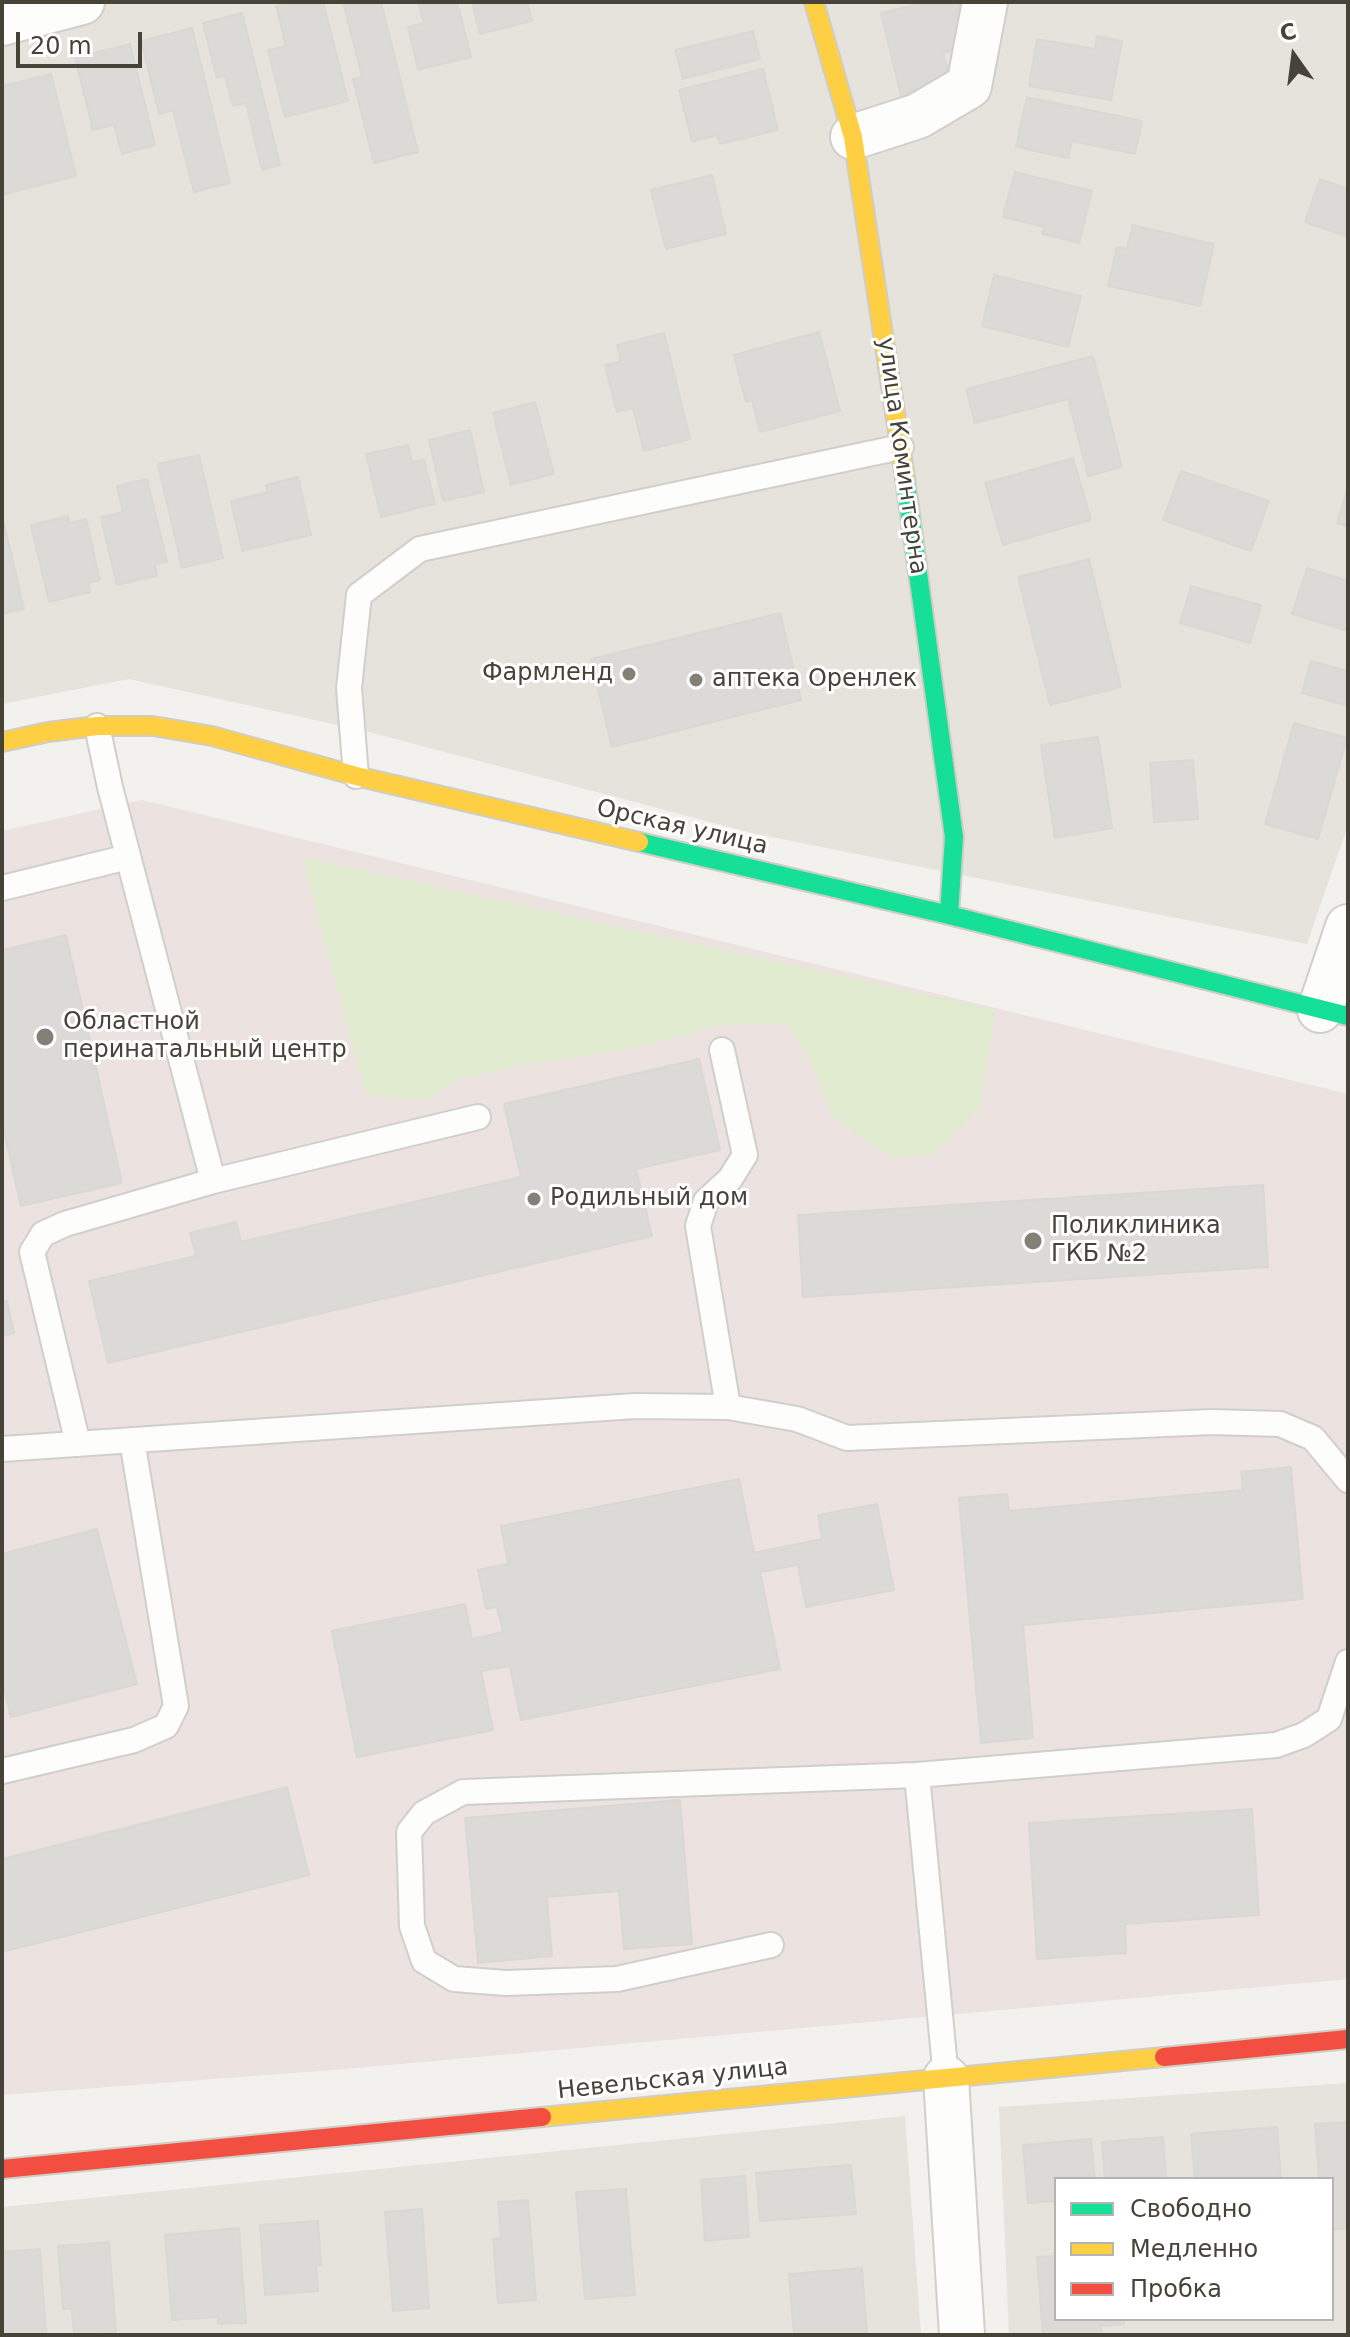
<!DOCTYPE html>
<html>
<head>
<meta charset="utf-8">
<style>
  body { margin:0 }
  #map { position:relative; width:1350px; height:2337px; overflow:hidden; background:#f2f1ed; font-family:"DejaVu Sans",sans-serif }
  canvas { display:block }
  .frame { position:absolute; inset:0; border:4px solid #484339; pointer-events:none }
  .legend { position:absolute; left:1054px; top:2177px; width:280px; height:144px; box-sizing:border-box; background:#fff; border:2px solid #b6b4b0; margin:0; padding:10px 14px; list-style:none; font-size:24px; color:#484339 }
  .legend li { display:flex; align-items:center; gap:16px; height:40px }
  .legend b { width:40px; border:2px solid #b6b4b0 }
  .north { position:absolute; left:1254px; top:16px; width:80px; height:80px; -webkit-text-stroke:6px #fff; paint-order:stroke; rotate:346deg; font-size:22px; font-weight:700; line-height:32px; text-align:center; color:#484339 }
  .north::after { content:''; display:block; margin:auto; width:28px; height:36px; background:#484339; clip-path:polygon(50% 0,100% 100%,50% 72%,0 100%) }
  .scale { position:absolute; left:16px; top:32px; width:126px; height:36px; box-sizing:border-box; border:4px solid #484339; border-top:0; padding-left:10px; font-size:24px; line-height:28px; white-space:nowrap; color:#484339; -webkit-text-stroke:6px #fff; paint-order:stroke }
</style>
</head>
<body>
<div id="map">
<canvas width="1350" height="2337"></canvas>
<div class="frame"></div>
<ul class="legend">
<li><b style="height:10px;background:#16e098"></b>Свободно</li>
<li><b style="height:10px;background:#ffcf43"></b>Медленно</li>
<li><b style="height:10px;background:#f24e42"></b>Пробка</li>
</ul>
<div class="north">С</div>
<div class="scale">20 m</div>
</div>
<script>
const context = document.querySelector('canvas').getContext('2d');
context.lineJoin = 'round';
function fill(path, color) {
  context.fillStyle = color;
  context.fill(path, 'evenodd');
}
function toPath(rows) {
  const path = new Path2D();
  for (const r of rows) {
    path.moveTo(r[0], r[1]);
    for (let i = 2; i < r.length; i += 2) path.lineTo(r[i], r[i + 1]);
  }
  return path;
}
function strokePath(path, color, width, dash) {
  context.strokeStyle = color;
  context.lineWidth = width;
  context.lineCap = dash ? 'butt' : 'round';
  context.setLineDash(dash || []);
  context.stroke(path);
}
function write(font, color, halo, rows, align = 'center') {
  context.font = font + ' "DejaVu Sans",sans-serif';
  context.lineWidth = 6;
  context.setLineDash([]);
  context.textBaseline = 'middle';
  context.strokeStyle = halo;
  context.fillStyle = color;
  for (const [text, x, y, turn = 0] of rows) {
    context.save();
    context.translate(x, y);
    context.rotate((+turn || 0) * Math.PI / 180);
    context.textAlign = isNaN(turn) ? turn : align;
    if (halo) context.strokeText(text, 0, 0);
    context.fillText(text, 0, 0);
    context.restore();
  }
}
fill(toPath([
  [2,2,1348,2,1348,825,1307,944,752,833,369,732,129,679,2,704],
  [1348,2083,1348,2335,1009,2335,999,2107],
  [1056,2179,1332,2179,1332,2319,1056,2319],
  [905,2116,921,2335,2,2335,2,2207]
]), '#e5e3dc');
fill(toPath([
  [142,800,1348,1094,1348,1979,333,2070,2,2095,2,831]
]), '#ece2df');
fill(toPath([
  [302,857,995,1010,980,1107,934,1155,893,1157,870,1144,831,1114,812,1064,787,1024,722,1025,627,1050,526,1064,457,1080,426,1100,366,1095]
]), '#dfeacf');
const building = toPath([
  [294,2,323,2,348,101,285,117,268,50,286,46,276,6,294,2],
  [343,2,381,2,418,152,374,163,353,79,362,77,343,2],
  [418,2,457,2,471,57,418,70,408,27,424,23,418,2],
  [472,2,527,2,532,21,480,34,472,2],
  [926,2,958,2,970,46,943,53,951,82,901,95,881,13,926,2],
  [242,13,280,165,262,170,246,103,233,106,225,76,217,78,203,23,242,13],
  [192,28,230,183,194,192,173,110,159,114,141,41,192,28],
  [753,31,760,59,683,79,675,50,753,31],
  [1097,36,1122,41,1111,100,1029,86,1037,39,1095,49,1097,36],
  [130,44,155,145,122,154,114,125,93,130,75,58,130,44],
  [763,69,778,130,720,144,717,135,692,142,679,90,763,69],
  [51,74,76,176,2,195,2,86,51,74],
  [1027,97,1142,121,1135,154,1072,141,1068,158,1016,147,1027,97],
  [1015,172,1092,191,1079,243,1042,234,1044,227,1003,217,1015,172],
  [712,175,726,234,666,249,651,190,712,175],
  [1320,179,1348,189,1348,237,1305,222,1320,179],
  [1133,225,1214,244,1200,306,1108,286,1117,247,1127,249,1133,225],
  [994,275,1081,296,1068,347,982,326,994,275],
  [819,332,840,411,760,432,752,400,746,402,734,355,819,332],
  [664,333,690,439,644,451,633,408,617,412,605,365,621,361,617,345,664,333],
  [1093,356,1122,467,1088,476,1068,399,975,423,966,389,1093,356],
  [535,402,554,474,511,485,493,413,535,402],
  [470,430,484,492,443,501,429,440,470,430],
  [408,445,412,462,424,459,435,504,381,517,366,454,408,445],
  [199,455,223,558,182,568,158,464,199,455],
  [1073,458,1091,520,1003,545,985,483,1073,458],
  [1181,471,1269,501,1251,551,1163,520,1181,471],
  [298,477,311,535,242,551,231,501,268,492,266,485,298,477],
  [147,479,167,562,155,564,157,576,117,585,101,517,123,512,117,486,147,479],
  [1348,486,1348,527,1337,523,1348,486],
  [2,515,24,609,2,614,2,515],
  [68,516,69,523,86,519,100,580,88,583,90,592,49,602,31,525,68,516],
  [1089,559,1121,687,1050,705,1018,577,1089,559],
  [1307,568,1348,581,1348,631,1292,614,1307,568],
  [1191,586,1261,605,1250,643,1180,623,1191,586],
  [780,613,801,700,612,747,591,659,780,613],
  [1311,661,1348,671,1348,706,1302,693,1311,661],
  [1294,723,1347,738,1318,839,1265,824,1294,723],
  [1098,737,1112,828,1055,838,1041,745,1098,737],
  [1193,760,1198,819,1154,822,1150,763,1193,760],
  [66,935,122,1183,21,1206,2,1124,2,950,66,935],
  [699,1059,720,1150,636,1169,652,1236,108,1363,89,1281,196,1256,190,1233,236,1222,241,1242,521,1177,504,1104,699,1059],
  [1263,1185,1268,1267,803,1297,798,1215,1263,1185],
  [7,1301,14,1333,2,1336,2,1302,7,1301],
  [1291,1467,1303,1599,1023,1625,1033,1738,981,1743,959,1498,1007,1494,1009,1511,1243,1490,1241,1472,1291,1467],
  [739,1479,754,1553,822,1539,818,1515,877,1504,894,1590,806,1607,798,1565,760,1572,780,1669,521,1720,510,1666,481,1671,493,1730,357,1757,332,1631,465,1604,472,1639,503,1632,497,1607,486,1609,478,1570,508,1564,501,1526,739,1479],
  [97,1529,137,1684,11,1717,2,1681,2,1554,97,1529],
  [287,1787,309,1875,2,1952,2,1859,287,1787],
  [680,1800,692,1944,624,1949,619,1891,547,1897,552,1956,478,1963,465,1818,680,1800],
  [1252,1809,1259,1915,1125,1924,1126,1953,1037,1959,1029,1823,1252,1809],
  [1348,2122,1348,2228,1332,2230,1332,2179,1319,2179,1315,2124,1348,2122],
  [1277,2127,1281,2179,1195,2179,1191,2134,1277,2127],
  [1163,2137,1166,2179,1105,2179,1102,2142,1163,2137],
  [1091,2139,1095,2179,1056,2179,1056,2201,1028,2203,1023,2145,1091,2139],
  [851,2165,856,2214,760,2221,756,2173,851,2165],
  [745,2176,749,2237,705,2241,701,2180,745,2176],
  [626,2189,635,2295,585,2299,576,2192,626,2189],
  [528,2200,536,2300,498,2303,493,2239,501,2238,498,2202,528,2200],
  [422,2209,429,2308,393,2311,385,2212,422,2209],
  [318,2221,321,2265,316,2266,318,2291,265,2295,260,2225,318,2221],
  [239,2228,246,2323,218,2324,218,2317,172,2320,165,2235,239,2228],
  [109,2242,116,2333,74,2335,72,2309,63,2309,58,2246,109,2242],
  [40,2249,46,2335,2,2335,2,2252,40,2249],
  [1056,2256,1056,2319,1124,2319,1124,2324,1101,2326,1102,2335,1043,2335,1037,2257,1056,2256],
  [862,2268,867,2335,794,2335,789,2274,862,2268]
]);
fill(building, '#dcdad6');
strokePath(building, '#dad8d3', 2);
const lane = toPath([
  [97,726,110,787,213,1181],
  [356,776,349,688,359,595,420,549,901,447],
  [2,888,128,857],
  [722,1050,745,1155,730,1179,706,1201,698,1226,728,1407],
  [78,1444,32,1252,43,1234,65,1224,213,1181,478,1117],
  [2,1449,635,1406,728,1407,797,1419,847,1438,1212,1422,1280,1424,1313,1438,1348,1480],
  [2,1771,134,1740,166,1726,176,1706,132,1440],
  [917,1775,946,2078],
  [771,1945,617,1979,506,1983,454,1979,424,1961,412,1926,409,1832,424,1813,463,1792,917,1775,1276,1745,1304,1735,1329,1719,1348,1662]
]);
const street = toPath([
  [2,23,82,2],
  [853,137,918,116,969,86,985,2],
  [1320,1010,1348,927],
  [946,2078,962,2335]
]);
const fast = toPath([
  [905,478,954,837,949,915],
  [639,842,949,915,1348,1016]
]);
const slow = toPath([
  [814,2,853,137,905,478],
  [2,742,48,732,97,726,153,726,212,736,356,776,639,842],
  [542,2117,1164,2057]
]);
const jam = toPath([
  [1164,2057,1348,2039],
  [2,2169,542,2117]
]);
strokePath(lane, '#d0cfcb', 28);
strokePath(street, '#d0cfcb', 48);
strokePath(fast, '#d0cec4', 22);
strokePath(slow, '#d0cec4', 22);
strokePath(jam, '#d0cec4', 22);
strokePath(lane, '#fdfdfc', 24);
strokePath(street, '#fdfdfc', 44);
strokePath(fast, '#16e098', 18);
strokePath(slow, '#ffcf43', 18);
strokePath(jam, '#f24e42', 18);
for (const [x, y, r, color] of [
  [629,674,8,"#848078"],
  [696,680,8,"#848078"],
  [45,1037,10,"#848078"],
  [534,1199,8,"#848078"],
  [1033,1241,10,"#848078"]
]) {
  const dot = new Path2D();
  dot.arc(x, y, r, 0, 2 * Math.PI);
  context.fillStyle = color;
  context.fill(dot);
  strokePath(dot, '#fff', 3);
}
write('24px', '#484339', '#fff', [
  ["улица Коминтерна",901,456,82],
  ["Орская улица",682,828,13],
  ["Невельская улица",673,2080,-6]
]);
write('24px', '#484339', '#fff', [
  ["Фармленд",613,674,"right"],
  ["аптека Оренлек",712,680],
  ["Областной",63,1023],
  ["перинатальный центр",63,1051],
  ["Родильный дом",550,1199],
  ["Поликлиника",1051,1227],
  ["ГКБ №2",1051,1255]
], 'left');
</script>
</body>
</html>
